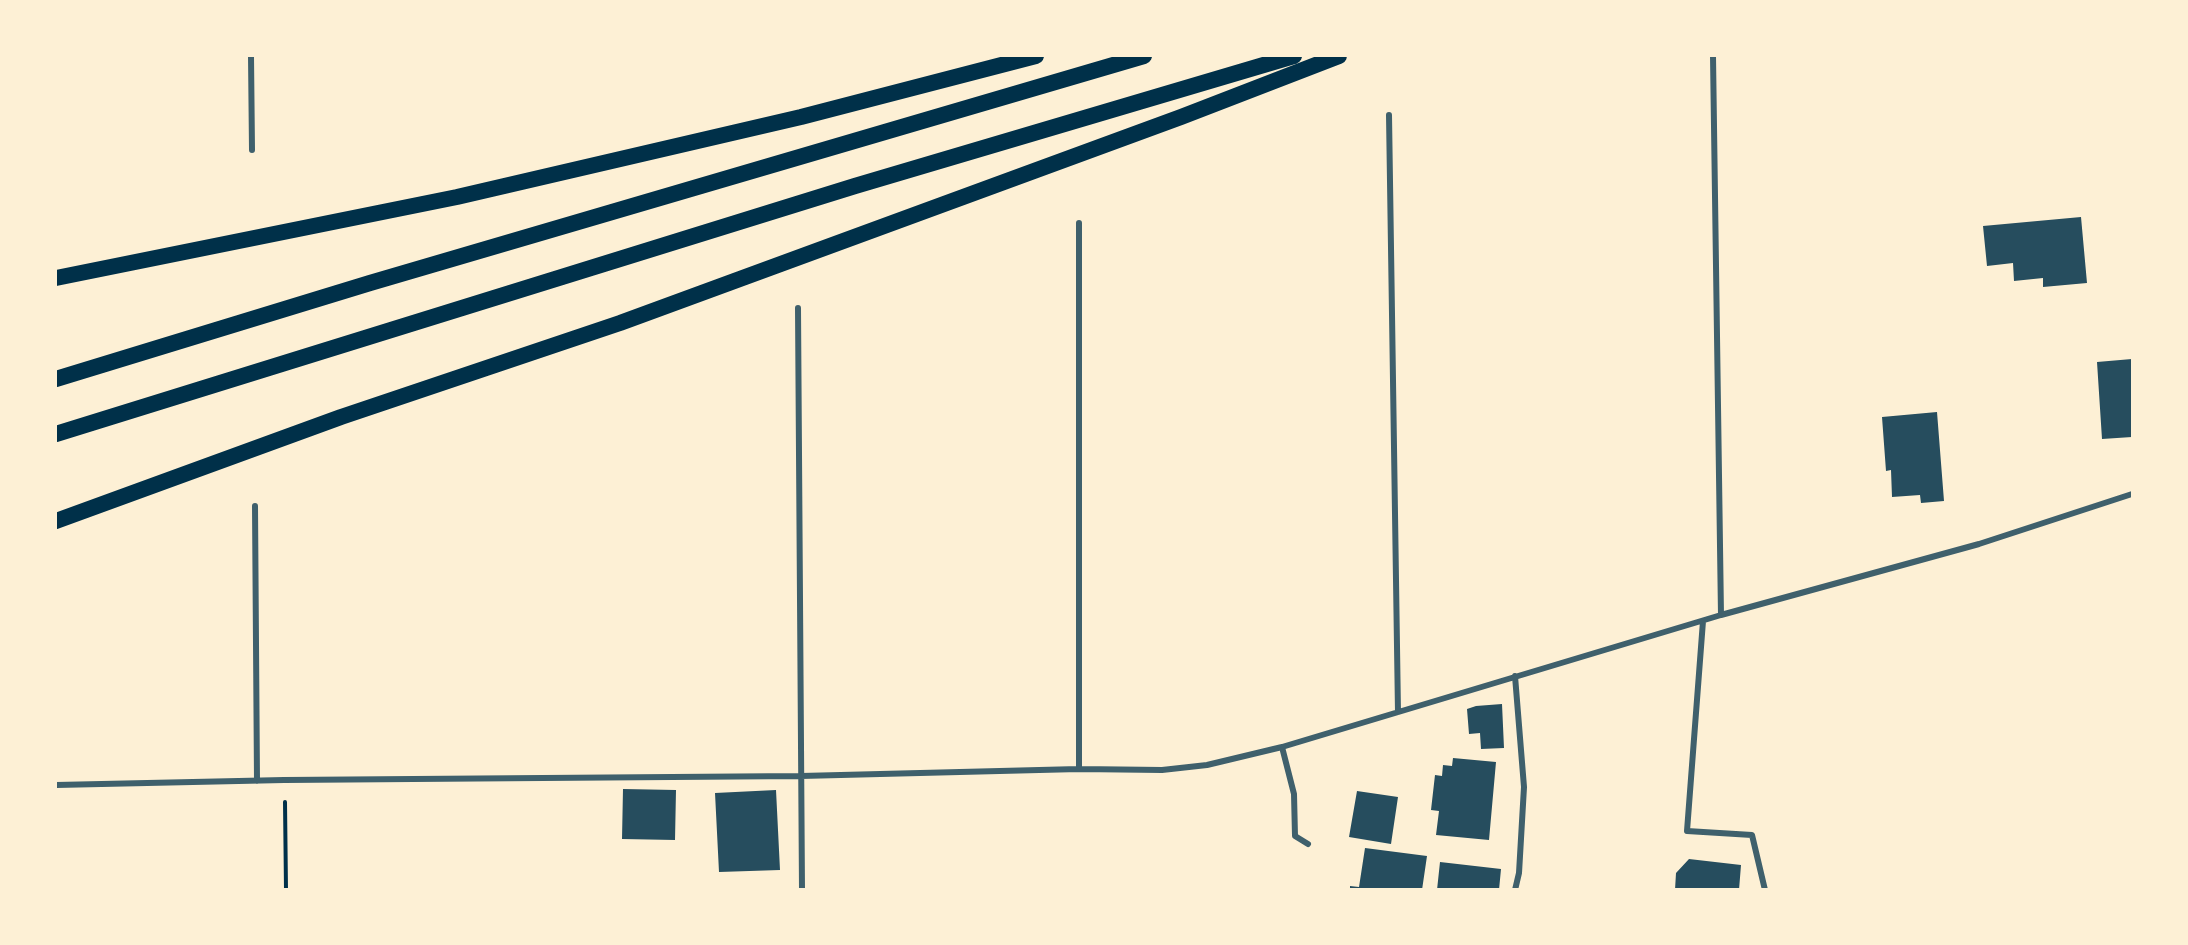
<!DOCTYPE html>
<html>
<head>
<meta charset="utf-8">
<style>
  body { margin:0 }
  #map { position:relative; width:2188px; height:945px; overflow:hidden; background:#fdf0d5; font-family:Barlow,sans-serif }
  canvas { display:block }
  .frame { position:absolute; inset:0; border:57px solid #fdf0d5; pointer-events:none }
</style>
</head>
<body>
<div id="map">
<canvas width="2188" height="945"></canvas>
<div class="frame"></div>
</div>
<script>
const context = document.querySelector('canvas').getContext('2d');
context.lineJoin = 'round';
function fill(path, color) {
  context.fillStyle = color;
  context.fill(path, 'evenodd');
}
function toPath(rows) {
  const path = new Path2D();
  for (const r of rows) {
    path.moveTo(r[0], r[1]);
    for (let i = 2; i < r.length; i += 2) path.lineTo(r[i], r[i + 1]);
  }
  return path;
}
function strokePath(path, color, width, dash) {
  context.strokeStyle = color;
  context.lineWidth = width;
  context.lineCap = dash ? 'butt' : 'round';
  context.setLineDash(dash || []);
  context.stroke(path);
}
fill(toPath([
  [2081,217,2087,283,2043,287,2043,278,2014,281,2013,263,1987,266,1983,226],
  [2132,359,2132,437,2102,439,2097,362],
  [1937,412,1944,501,1921,503,1920,495,1892,497,1891,470,1886,471,1882,417],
  [1502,704,1504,748,1481,749,1480,733,1469,734,1467,709,1476,706],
  [1453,758,1496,762,1489,840,1436,835,1439,811,1431,810,1435,775,1442,776,1443,765,1452,766],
  [623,789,676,790,675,840,622,839],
  [776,790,780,870,719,872,715,793],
  [1357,791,1398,797,1391,844,1349,837],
  [1365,848,1427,856,1422,890,1350,890,1350,886,1359,887],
  [1689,859,1741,865,1739,890,1675,890,1676,873],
  [1440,862,1501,869,1499,890,1437,890]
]), '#264d5e');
strokePath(toPath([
  [285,802,286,890]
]), '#003049', 4);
strokePath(toPath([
  [251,56,252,150],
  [1389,115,1398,712],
  [1079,223,1079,769],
  [798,308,802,890],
  [255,506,257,781],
  [1721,615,1979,544,2132,494],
  [1703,621,1687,831,1752,835,1765,890],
  [1282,747,1294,794,1295,836,1308,844],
  [56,785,284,780,801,776,1079,769,1162,770,1207,765,1282,747,1721,615,1713,56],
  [1515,890,1519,873,1524,787,1515,676]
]), '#3f606c', 6);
strokePath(toPath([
  [56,278,457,197,801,117,1036,56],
  [56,379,370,283,1144,56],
  [56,434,855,186,1294,56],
  [56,521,341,417,620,323,1181,117,1339,56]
]), '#003049', 16);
</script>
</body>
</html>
